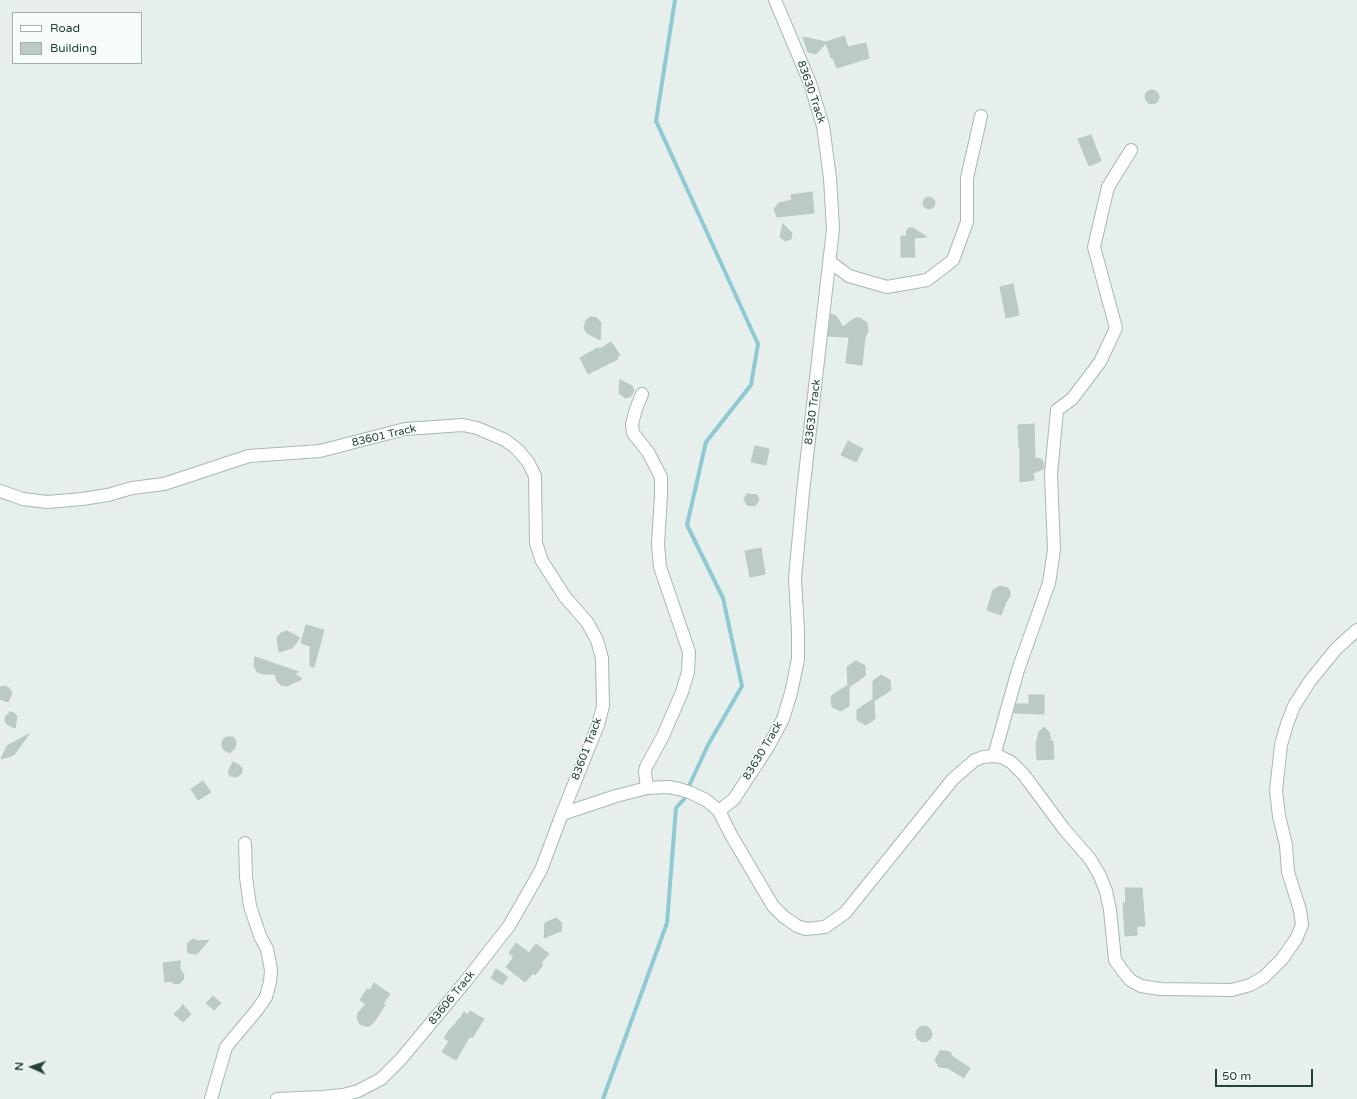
<!DOCTYPE html>
<html>
<head>
<meta charset="utf-8">
<style>
  body { margin:0 }
  #map { position:relative; width:1357px; height:1099px; overflow:hidden; background:#e6efeb; font-family:"Varela Round",sans-serif }
  canvas { display:block }
  .legend { position:absolute; left:12px; top:12px; width:130px; height:52px; box-sizing:border-box; background:#f7fbf9; border:1px solid #a3b1ad; margin:0; padding:5px 7px; list-style:none; font-size:12px; color:#24423a }
  .legend li { display:flex; align-items:center; gap:8px; height:20px }
  .legend b { width:20px; border:1px solid #a3b1ad }
  .north { position:absolute; left:12px; top:1047px; width:40px; height:40px; -webkit-text-stroke:3px #f7fbf9; paint-order:stroke; rotate:273deg; font-size:11px; font-weight:700; line-height:16px; text-align:center; color:#24423a }
  .north::after { content:''; display:block; margin:auto; width:14px; height:18px; background:#24423a; clip-path:polygon(50% 0,100% 100%,50% 72%,0 100%) }
  .scale { position:absolute; left:1215px; top:1069px; width:98px; height:18px; box-sizing:border-box; border:2px solid #24423a; border-top:0; padding-left:5px; font-size:12px; line-height:14px; white-space:nowrap; color:#24423a; -webkit-text-stroke:3px #f7fbf9; paint-order:stroke }
</style>
</head>
<body>
<div id="map">
<canvas width="1357" height="1099"></canvas>
<ul class="legend">
<li><b style="height:5px;background:#fff"></b>Road</li>
<li><b style="height:11px;background:#bbcac4"></b>Building</li>
</ul>
<div class="north">N</div>
<div class="scale">50 m</div>
</div>
<script>
const context = document.querySelector('canvas').getContext('2d');
context.lineJoin = 'round';
function toPath(rows) {
  const path = new Path2D();
  for (const r of rows) {
    if (r.length === 3) {
      path.moveTo(r[0] + r[2], r[1]);
      path.arc(r[0], r[1], r[2], 0, 2 * Math.PI);
      continue;
    }
    path.moveTo(r[0], r[1]);
    for (let i = 2; i < r.length; i += 2) path.lineTo(r[i], r[i + 1]);
  }
  return path;
}
function strokePath(path, color, width, dash) {
  context.strokeStyle = color;
  context.lineWidth = width;
  context.lineCap = dash ? 'butt' : 'round';
  context.setLineDash(dash || []);
  context.stroke(path);
}
function fill(path, color) {
  context.fillStyle = color;
  context.fill(path, 'evenodd');
}
function write(font, color, halo, rows, align = 'center') {
  context.font = font + ' "Varela Round",sans-serif';
  context.lineWidth = 3;
  context.setLineDash([]);
  context.textBaseline = 'middle';
  context.strokeStyle = halo;
  context.fillStyle = color;
  for (const [text, x, y, turn = 0] of rows) {
    context.save();
    context.translate(x, y);
    context.rotate((+turn || 0) * Math.PI / 180);
    context.textAlign = isNaN(turn) ? turn : align;
    if (halo) context.strokeText(text, 0, 0);
    context.fillText(text, 0, 0);
    context.restore();
  }
}
strokePath(toPath([
  [675,0,656,121,758,344,751,385,706,442,687,525,723,598,742,686,708,745,688,788],
  [603,1099,667,923,676,808,685,798]
]), '#8ec9d4', 4);
const building = toPath([
  [844,36,848,47,866,43,869,58,837,68,833,58,831,58,826,43,816,54,808,52,803,37,826,42,844,36],
  [1152,97,7],
  [1091,135,1101,161,1089,166,1078,139,1091,135],
  [812,192,814,213,777,217,774,209,779,203,792,200,791,195,812,192],
  [929,203,6],
  [783,224,792,233,791,239,785,241,780,237,783,224],
  [909,228,913,228,927,237,914,238,915,257,901,257,901,236,906,236,907,230,909,228],
  [1013,284,1019,315,1006,318,1000,287,1013,284],
  [831,314,836,316,843,327,852,320,856,318,860,318,867,323,868,332,865,337,862,365,846,363,849,337,828,336,831,314],
  [591,317,597,318,601,323,600,340,587,333,584,328,586,320,591,317],
  [611,342,620,355,617,358,618,359,588,374,580,358,599,347,598,350,611,342],
  [620,380,632,386,634,391,630,397,625,398,619,393,620,380],
  [1034,424,1035,458,1041,459,1043,461,1044,468,1041,470,1033,473,1034,480,1020,482,1020,448,1019,448,1018,425,1034,424],
  [848,441,863,449,856,462,841,455,848,441],
  [755,446,769,449,766,465,751,462,755,446],
  [747,494,757,495,759,500,755,506,747,505,744,499,747,494],
  [761,548,765,574,750,577,745,551,761,548],
  [1000,586,1008,588,1010,592,1010,596,1006,602,1001,615,987,610,993,590,1000,586],
  [306,625,324,630,314,667,310,666,310,646,301,643,306,625],
  [287,631,300,638,292,648,279,652,277,638,281,633,287,631],
  [255,657,299,672,294,673,302,679,287,686,281,685,277,681,275,674,263,674,257,672,254,665,255,657],
  [856,661,865,666,865,676,849,687,849,706,841,711,832,707,831,696,848,685,847,667,856,661],
  [881,675,890,680,891,690,874,701,875,719,866,725,857,720,857,710,873,699,873,681,881,675],
  [5,686,9,688,12,692,11,696,8,702,0,699,0,687,5,686],
  [1029,695,1044,695,1044,714,1014,713,1016,704,1029,704,1029,695],
  [10,712,14,713,17,716,15,728,8,725,5,721,5,717,10,712],
  [1044,727,1049,732,1051,741,1053,741,1054,759,1037,760,1036,744,1039,732,1044,727],
  [29,734,14,755,1,759,7,746,29,734],
  [226,737,233,737,236,741,235,748,230,753,224,750,222,745,222,741,226,737],
  [233,762,239,765,242,768,242,773,237,777,230,776,228,772,233,762],
  [203,781,211,792,198,800,191,789,203,781],
  [1125,888,1142,888,1145,926,1137,926,1137,935,1125,936,1123,903,1126,903,1125,888],
  [556,918,562,923,561,931,544,938,545,923,556,918],
  [194,939,198,941,209,940,197,954,188,953,187,944,190,941,194,939],
  [516,943,529,953,536,944,549,954,541,963,543,965,535,975,533,973,525,982,506,967,514,957,509,953,516,943],
  [180,961,180,969,184,975,183,980,180,983,175,984,170,981,165,982,163,963,180,961],
  [496,969,508,977,502,985,491,978,496,969],
  [374,983,390,994,383,1004,385,1005,374,1022,370,1026,365,1026,360,1024,357,1018,358,1013,366,1004,360,1000,367,989,370,990,374,983],
  [213,996,221,1003,214,1010,206,1003,213,996],
  [183,1005,191,1014,183,1022,174,1014,183,1005],
  [470,1011,484,1019,472,1038,470,1036,456,1060,442,1052,449,1041,444,1038,450,1029,451,1029,453,1025,454,1026,459,1018,460,1019,464,1012,468,1015,470,1011],
  [924,1034,8],
  [940,1051,946,1051,950,1052,953,1057,970,1068,964,1078,948,1068,939,1067,935,1060,940,1051]
]);
fill(building, '#bbcac4');
strokePath(building, '#b8c9c2', 1);
const minor = toPath([
  [830,262,849,276,887,287,927,280,953,260,967,222,967,178,981,116],
  [642,394,636,409,632,424,633,433,648,452,661,477,661,495,658,544,660,567,689,652,688,672,682,692,663,736,646,767,645,772,647,788],
  [0,491,23,499,47,502,82,499,108,495,132,488,164,484,249,456,320,451,405,429,463,425,477,428,505,440,517,449,528,462,535,476,536,543,542,561,565,597,587,622,597,640,602,658,603,706,598,725,562,814],
  [994,756,1018,670,1049,583,1054,550,1051,474,1057,410,1072,399,1100,362,1116,328,1094,247,1108,187,1131,150],
  [211,1099,226,1047,257,1010,266,997,270,982,271,970,267,949,260,936,250,906,246,877,245,843]
]);
const tertiary = toPath([
  [719,811,734,799,768,747,783,719,791,693,798,659,798,631,795,578,803,492,833,229,830,178,823,126,810,83,775,0],
  [277,1099,322,1097,343,1095,358,1091,381,1079,401,1059,465,982,509,926,541,870,562,814,616,796,647,788,668,787,679,789,689,792,706,800,719,811,731,835,773,906,784,917,797,926,806,929,816,928,825,927,845,913,953,779,975,760,983,757,994,756,1001,757,1011,762,1024,775,1064,829,1090,859,1099,874,1106,891,1110,910,1115,960,1122,970,1130,980,1141,986,1160,989,1232,990,1250,985,1264,977,1282,959,1296,939,1302,925,1300,910,1288,872,1286,845,1279,816,1276,791,1281,745,1287,724,1294,706,1310,681,1336,649,1357,630]
]);
strokePath(minor, '#a8b8b2', 14);
strokePath(tertiary, '#a8b8b2', 14);
strokePath(minor, '#fff', 12);
strokePath(tertiary, '#fff', 12);
write('11px', '#24423a', '#f7fbf9', [
  ["83630 Track",811,92,71],
  ["83630 Track",813,412,-83],
  ["83601 Track",384,436,-13],
  ["83601 Track",587,749,-69],
  ["83630 Track",763,751,-59],
  ["83606 Track",452,998,-51]
]);
</script>
</body>
</html>
